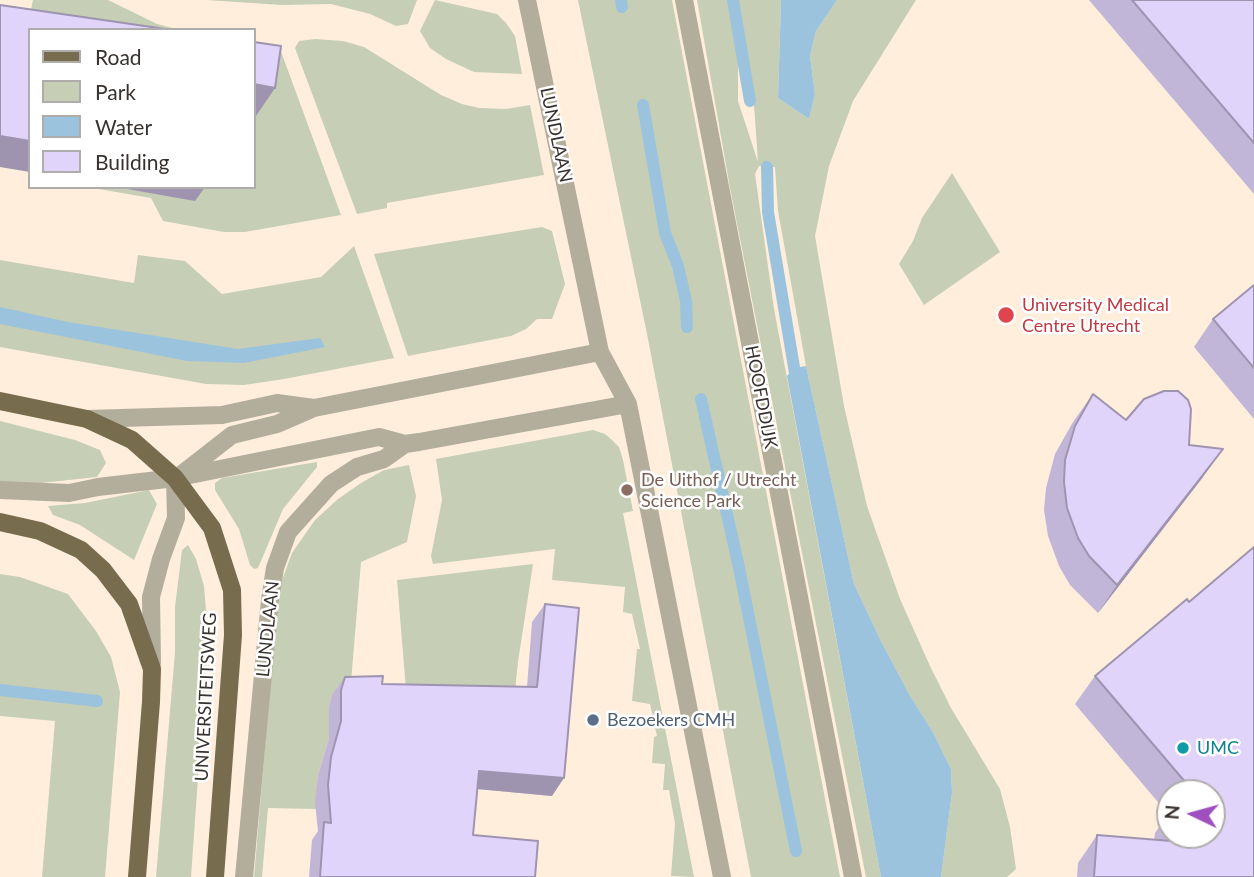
<!DOCTYPE html>
<html>
<head>
<meta charset="utf-8">
<style>
  body { margin:0 }
  #map { position:relative; width:1254px; height:877px; overflow:hidden; background:#fdfaf8; font-family:Lato,sans-serif }
  canvas { display:block }
  .legend { position:absolute; left:28px; top:28px; width:228px; height:161px; box-sizing:border-box; background:#fff; border:2px solid #afadac; margin:0; padding:9px 12px; list-style:none; font-size:21px; color:#38322f }
  .legend li { display:flex; align-items:center; gap:14px; height:35px }
  .legend b { width:35px; border:2px solid #afadac }
  .north { position:absolute; left:1156px; top:779px; width:70px; height:70px; box-sizing:border-box; background:#fff; border:2px solid #afadac; border-radius:50%; rotate:275deg; font-size:19px; font-weight:700; line-height:28px; text-align:center; color:#38322f }
  .north::after { content:''; display:block; margin:auto; width:24px; height:32px; background:#9f4fbf; clip-path:polygon(50% 0,100% 100%,50% 72%,0 100%) }
</style>
</head>
<body>
<div id="map">
<canvas width="1254" height="877"></canvas>
<ul class="legend">
<li><b style="height:9px;background:#776d4e"></b>Road</li>
<li><b style="height:19px;background:#c6ceb5"></b>Park</li>
<li><b style="height:19px;background:#9cc3dd"></b>Water</li>
<li><b style="height:19px;background:#e1d4fb"></b>Building</li>
</ul>
<div class="north">N</div>
</div>
<script>
const context = document.querySelector('canvas').getContext('2d');
context.lineJoin = 'round';
function fill(path, color) {
  context.fillStyle = color;
  context.fill(path, 'evenodd');
}
function toPath(rows) {
  const path = new Path2D();
  for (const r of rows) {
    path.moveTo(r[0], r[1]);
    for (let i = 2; i < r.length; i += 2) path.lineTo(r[i], r[i + 1]);
  }
  return path;
}
function strokePath(path, color, width, dash) {
  context.strokeStyle = color;
  context.lineWidth = width;
  context.lineCap = dash ? 'butt' : 'round';
  context.setLineDash(dash || []);
  context.stroke(path);
}
function write(font, color, halo, rows, align = 'center') {
  context.font = font + ' Lato,sans-serif';
  context.lineWidth = 5;
  context.setLineDash([]);
  context.textBaseline = 'middle';
  context.strokeStyle = halo;
  context.fillStyle = color;
  for (const [text, x, y, turn = 0] of rows) {
    context.save();
    context.translate(x, y);
    context.rotate((+turn || 0) * Math.PI / 180);
    context.textAlign = isNaN(turn) ? turn : align;
    if (halo) context.strokeText(text, 0, 0);
    context.fillText(text, 0, 0);
    context.restore();
  }
}
fill(toPath([
  [0,0,1254,0,1254,877,0,877],
  [30,30,254,30,254,187,30,187],
  [1170,793,1212,793,1212,835,1170,835]
]), '#ffeedc');
fill(toPath([
  [33,0,108,0,157,24,180,30,30,30,25,39],
  [206,0,417,0,408,24,396,26,370,14,331,4,282,5],
  [435,0,497,14,506,23,515,36,522,74,474,72,446,59,430,48,420,31],
  [578,0,672,0,840,877,751,877,648,339],
  [697,0,781,0,778,98,809,119,815,94,810,56,816,31,837,0,916,0,853,101,829,166,815,236,844,406,867,506,900,599,930,666,951,708,1000,789,1010,827,1016,869,1007,877,941,877,952,793,951,769,934,734,908,692,881,641,854,584,806,366,778,211,775,167,759,166,755,174,774,309,881,877,866,877,730,188],
  [738,21,753,90,758,162,738,101],
  [315,39,343,41,364,47,441,95,462,104,479,108,506,109,530,105,544,175,387,203,387,208,357,214,295,48,299,41],
  [279,46,341,215,245,232,224,232,163,221,151,198,87,187,254,187,254,115],
  [952,173,1000,252,924,305,899,264,913,241,922,218],
  [542,227,552,231,565,284,552,319,537,319,526,329,511,336,408,356,374,254],
  [354,246,394,358,284,379,244,385,206,384,0,347,0,260,134,283,138,255,185,261,222,294,321,277],
  [0,421,75,440,100,450,106,463,97,477,22,485,0,482],
  [593,430,605,434,612,440,619,447,623,460,633,511,623,513,694,877,671,876,675,824,669,790,663,790,665,764,652,763,654,737,657,736,650,704,632,701,637,649,640,649,632,614,623,612,625,587,552,580,555,549,433,564,431,556,442,500,436,459],
  [317,462,317,467,283,509,258,568,254,569,250,565,239,529,215,490,215,483,222,478],
  [409,465,416,496,407,542,361,562,350,694,333,698,330,702,329,738,318,775,316,809,268,808,262,877,254,877,272,664,281,583,292,553,315,520,338,499,361,483,384,470],
  [149,490,157,504,134,560,80,525,53,515,48,506,85,503],
  [188,545,196,559,204,586,208,636,191,877,156,877,175,652,175,607,182,550],
  [533,564,518,662,510,739,407,702,397,580],
  [0,574,20,577,68,594,96,631,111,657,120,692,105,877,42,877,55,721,0,716]
]), '#c6ceb5');
fill(toPath([
  [781,0,837,0,816,31,810,56,815,94,809,119,778,98],
  [0,307,68,322,238,349,320,338,325,347,244,363,187,361,0,324],
  [806,366,854,584,881,641,908,692,934,734,951,769,952,793,941,877,881,877,787,376,794,368]
]), '#9cc3dd');
strokePath(toPath([
  [621,0,622,7],
  [733,0,750,101],
  [643,105,665,233,678,266,686,301,687,327],
  [767,167,768,212,797,385],
  [701,399,738,563,796,851],
  [0,690,97,701]
]), '#9cc3dd', 12);
strokePath(toPath([
  [527,0,600,352,628,404,722,877],
  [684,0,853,877],
  [87,419,222,415,277,403,314,408],
  [182,474,232,435,277,424,314,408,600,352],
  [0,490,69,493,98,487,175,478,379,437,405,444,419,442,628,404],
  [152,663,151,597,161,559,176,518,175,478],
  [244,877,270,600,275,568,288,532,331,484,357,467,384,459,405,444]
]), '#b3ad9c', 18);
strokePath(toPath([
  [0,401,87,419,132,440,175,478,212,528,232,590,233,635,215,877],
  [0,522,40,531,81,550,103,570,129,604,152,669,151,702,137,877]
]), '#776d4e', 18);
fill(toPath([
  [1089,0,1254,0,1254,194],
  [1254,285,1254,419,1194,347,1213,319],
  [1093,394,1126,420,1189,445,1203,477,1098,613,1070,585,1059,566,1048,536,1044,510,1046,488,1055,454,1073,422],
  [1189,602,1254,877,1077,877,1078,863,1097,835,1154,840,1155,833,1168,814,1075,704,1095,676],
  [1170,793,1212,793,1212,835,1170,835],
  [545,604,552,796,477,789,473,835,535,877,309,877,312,840,318,831,315,802,318,775,329,738,329,707,332,695,345,677,382,684,527,687,532,622]
]), '#c2b6d8');
fill(toPath([
  [254,84,275,88,256,116,254,116],
  [0,136,30,141,30,172,0,167],
  [116,187,205,187,195,201],
  [1223,449,1203,477,1098,613,1117,585],
  [479,771,564,778,552,796,467,788]
]), '#9e94b0');
const building = toPath([
  [1132,0,1254,0,1254,143,1132,0],
  [0,5,172,30,30,30,30,141,0,136,0,5],
  [254,42,281,46,275,88,254,84,254,42],
  [1254,285,1254,368,1213,319,1254,285],
  [1164,391,1178,391,1188,400,1191,409,1189,445,1223,449,1117,585,1089,556,1078,538,1067,508,1064,482,1065,460,1075,426,1093,394,1126,420,1144,399,1164,391],
  [1254,547,1254,877,1094,877,1097,835,1171,841,1172,835,1212,835,1212,793,1189,793,1192,790,1095,676,1187,599,1189,602,1254,547],
  [545,604,579,608,564,778,479,771,473,835,538,841,535,877,320,877,324,822,331,823,328,785,331,757,341,721,341,690,345,677,383,676,382,684,537,687,545,604]
]);
fill(building, '#e1d4fb');
strokePath(building, '#9e94b0', 2);
for (const [x, y, r, color] of [
  [1006,315,9,"#e0444e"],
  [627,490,7,"#8d6e63"],
  [593,720,7,"#5c6f8a"],
  [1183,748,7,"#0f9aa8"]
]) {
  const dot = new Path2D();
  dot.arc(x, y, r, 0, 2 * Math.PI);
  context.fillStyle = color;
  context.fill(dot);
  strokePath(dot, '#fff', 2.5);
}
write('18px', '#38322f', '#fff', [
  ["LUNDLAAN",556,135,78],
  ["HOOFDDIJK",761,397,79],
  ["LUNDLAAN",268,629,-84],
  ["UNIVERSITEITSWEG",206,697,-87]
]);
write('18px', '#be3a42', '#fff', [
  ["University Medical",1022,305],
  ["Centre Utrecht",1022,326]
], 'left');
write('18px', '#785e54', '#fff', [
  ["De Uithof / Utrecht",641,480],
  ["Science Park",641,501]
], 'left');
write('18px', '#4e5e75', '#fff', [
  ["Bezoekers CMH",607,720]
], 'left');
write('18px', '#0d838f', '#fff', [
  ["UMC",1197,748]
], 'left');
</script>
</body>
</html>
